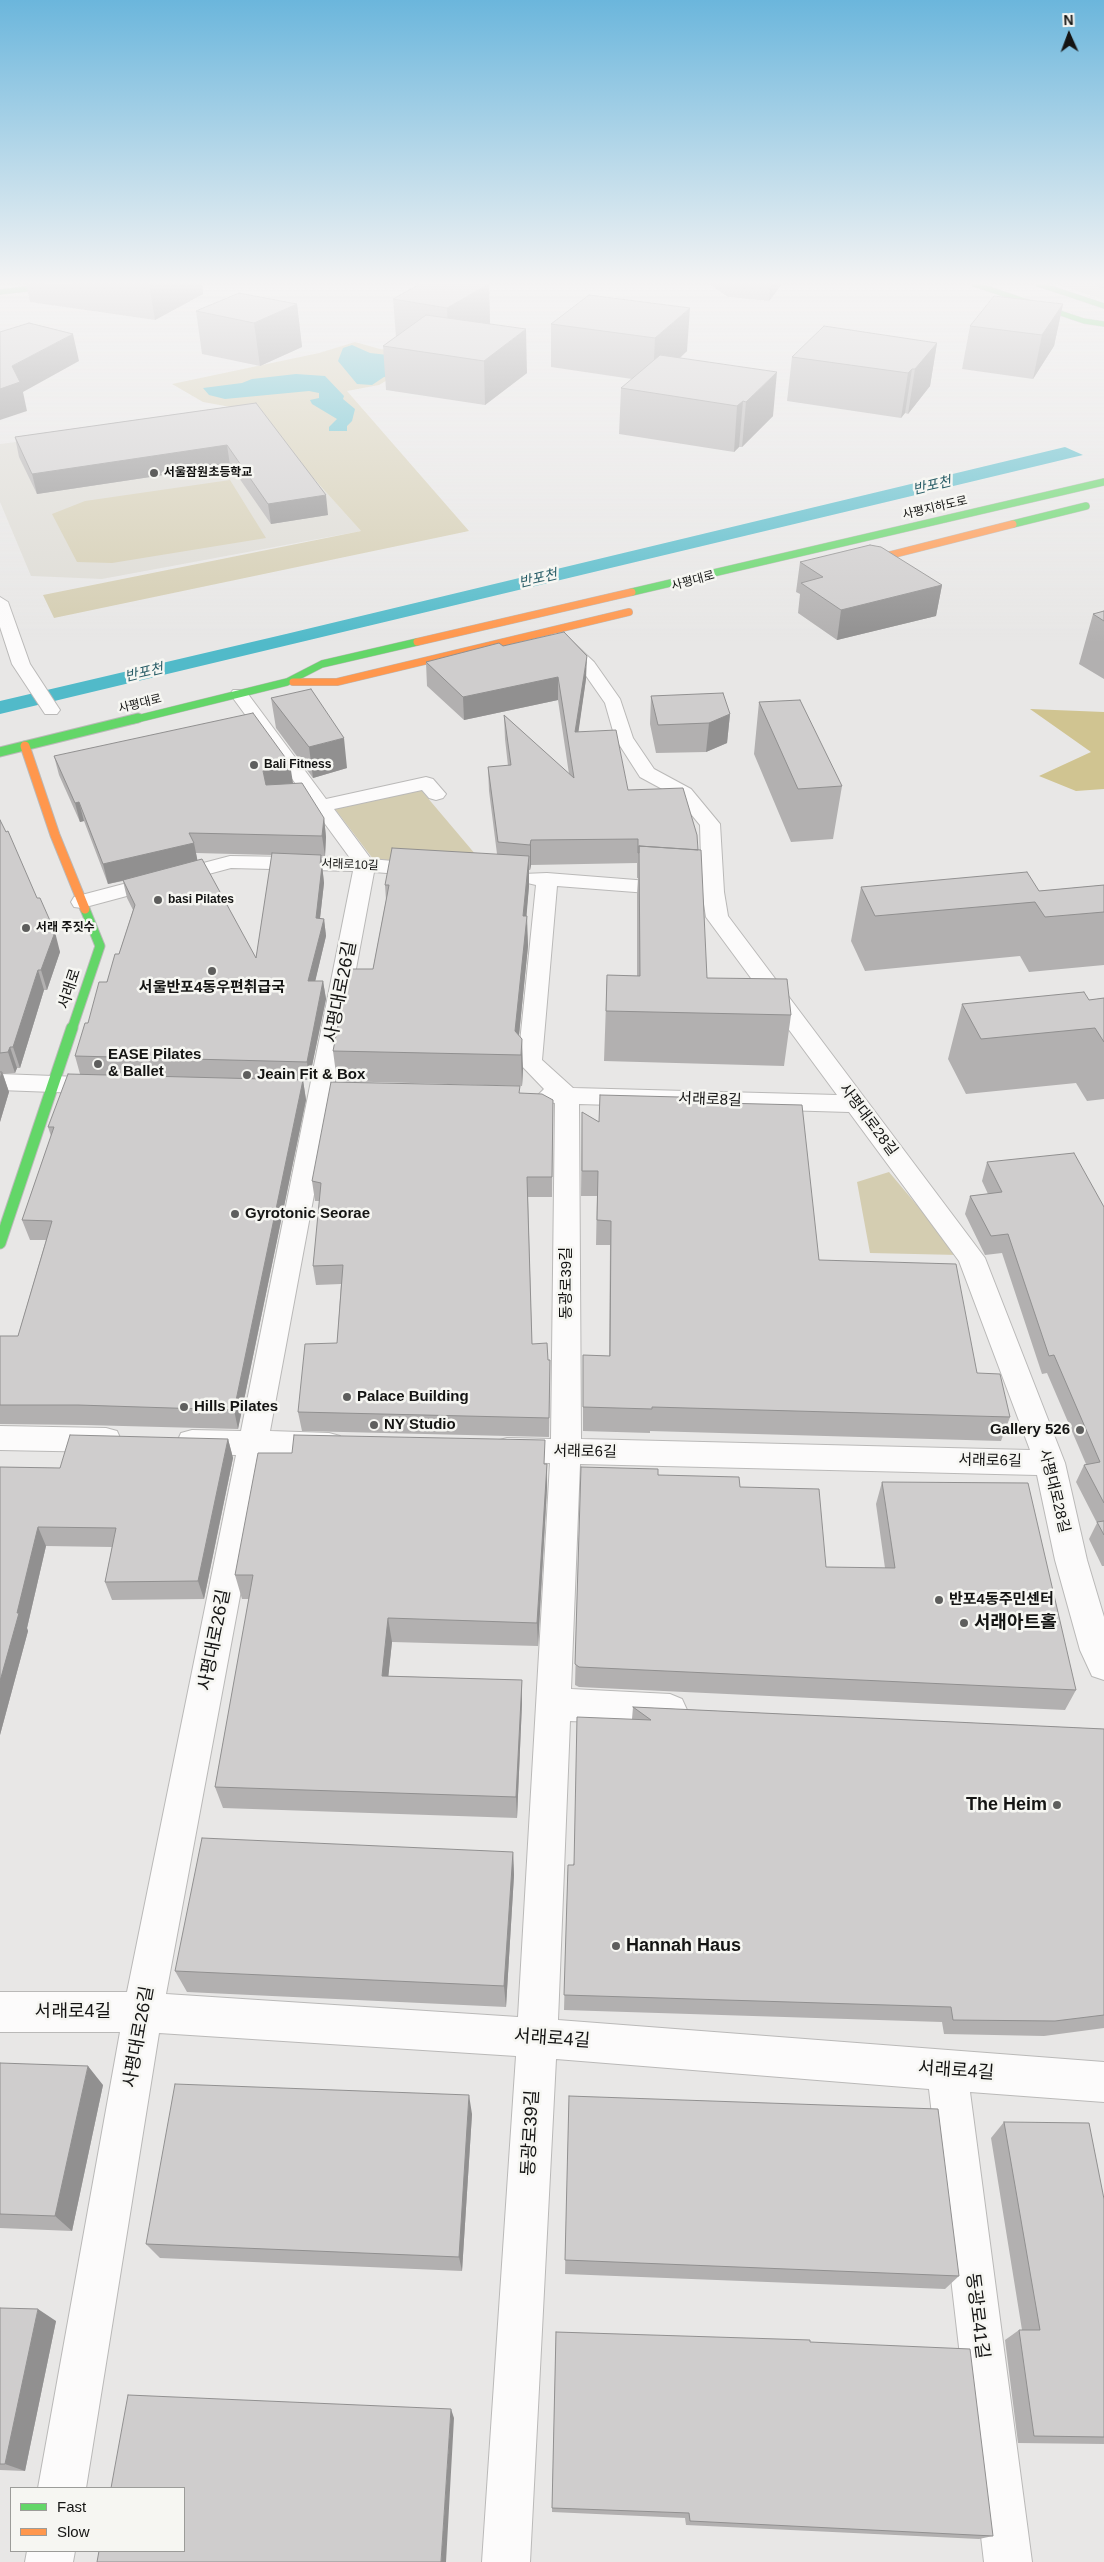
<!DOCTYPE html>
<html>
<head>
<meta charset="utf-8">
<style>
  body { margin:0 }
  #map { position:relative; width:1104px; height:2562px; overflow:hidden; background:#e8e7e6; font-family:Helvetica,sans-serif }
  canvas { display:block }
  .legend { position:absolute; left:10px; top:2487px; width:175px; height:65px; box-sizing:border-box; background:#f6f6f2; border:1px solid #9c9c99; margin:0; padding:6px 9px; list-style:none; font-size:15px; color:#141413 }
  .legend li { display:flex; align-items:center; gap:10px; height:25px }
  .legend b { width:25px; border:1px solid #9c9c99 }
  .north { position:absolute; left:1044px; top:10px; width:50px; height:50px; -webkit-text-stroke:4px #f6f6f2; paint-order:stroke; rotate:358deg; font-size:14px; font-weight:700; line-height:20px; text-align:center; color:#141413 }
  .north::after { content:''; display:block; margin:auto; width:18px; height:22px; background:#141413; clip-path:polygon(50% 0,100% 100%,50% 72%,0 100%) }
</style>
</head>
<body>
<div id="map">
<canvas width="1104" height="2562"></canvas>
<ul class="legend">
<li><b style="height:6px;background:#63d668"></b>Fast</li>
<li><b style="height:6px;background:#ff974d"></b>Slow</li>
</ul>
<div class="north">N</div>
</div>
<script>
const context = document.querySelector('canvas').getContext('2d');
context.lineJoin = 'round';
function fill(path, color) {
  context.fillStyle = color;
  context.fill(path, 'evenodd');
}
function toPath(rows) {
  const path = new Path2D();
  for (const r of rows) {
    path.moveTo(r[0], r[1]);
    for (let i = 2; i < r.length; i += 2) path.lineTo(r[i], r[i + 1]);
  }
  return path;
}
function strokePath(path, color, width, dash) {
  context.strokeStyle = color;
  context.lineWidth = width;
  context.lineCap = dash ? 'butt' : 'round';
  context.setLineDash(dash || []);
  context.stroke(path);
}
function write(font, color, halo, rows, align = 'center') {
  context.font = font + ' Helvetica,"Noto Sans KR",sans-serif';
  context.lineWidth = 5;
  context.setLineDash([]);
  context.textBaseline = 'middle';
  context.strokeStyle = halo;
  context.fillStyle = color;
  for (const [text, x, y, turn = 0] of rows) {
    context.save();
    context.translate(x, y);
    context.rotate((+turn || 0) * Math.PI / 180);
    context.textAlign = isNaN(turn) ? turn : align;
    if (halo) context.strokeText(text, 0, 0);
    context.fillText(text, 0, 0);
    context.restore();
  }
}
fill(toPath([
  [1056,284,1104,284,1104,300],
  [253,411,361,531,102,579,31,576,0,502,0,444]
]), '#dddbd4');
fill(toPath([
  [355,342,380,349,453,358,389,379,379,385,347,391,469,531,54,618,43,595,361,531,253,411,203,402,172,384,319,353],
  [230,480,266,538,112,563,77,562,52,514,85,501],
  [421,790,487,868,373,859,335,809],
  [889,1172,959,1255,870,1253,857,1182]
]), '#d4cdb1');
fill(toPath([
  [1030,709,1104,712,1104,789,1076,791,1039,776,1091,752]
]), '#d0c491');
fill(toPath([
  [352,345,370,353,388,355,416,375,384,377,372,385,357,384,338,361,343,348],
  [296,374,325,376,344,396,343,399,355,409,352,421,347,426,347,431,329,431,329,427,337,419,312,404,310,400,319,398,319,393,309,391,225,399,209,395,203,388,242,383,252,379],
  [1065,447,1083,455,0,714,0,701,286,634]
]), '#51bac9');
const street = toPath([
  [0,597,8,602,30,664,60,710,57,714,45,714,12,664,0,627,0,597],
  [558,633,564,634,594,662,620,699,633,738,654,769,691,789,720,824,724,892,728,916,985,1258,1065,1463,1087,1560,1104,1617,1104,1680,1092,1676,1080,1650,1055,1560,1037,1475,580,1464,571,1689,670,1694,682,1699,687,1710,682,1721,670,1726,570,1721,558,2020,1104,2062,1104,2102,970,2092,1032,2562,984,2562,929,2089,556,2059,530,2562,482,2562,516,2056,159,2033,86,2488,38,2488,120,2032,0,2032,0,1992,127,1992,236,1455,192,1454,181,1451,177,1442,181,1433,192,1430,241,1431,353,871,231,868,82,908,74,907,71,902,74,897,230,856,350,858,233,698,230,694,233,690,245,690,326,799,426,777,433,779,446,794,443,798,436,800,429,798,422,790,334,809,371,859,425,864,432,866,435,870,432,874,425,876,374,872,270,1431,329,1433,340,1436,344,1445,340,1454,329,1457,266,1456,166,1994,518,2017,550,1463,507,1462,496,1459,492,1450,496,1441,507,1438,551,1439,555,1103,541,1101,538,1095,544,1089,518,1062,536,885,523,882,520,878,523,874,547,873,674,883,681,885,685,889,681,893,674,895,557,886,542,1060,573,1088,837,1095,706,917,702,892,700,825,677,797,640,777,615,738,605,703,582,670,549,638,552,634,558,633],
  [579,1104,849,1112,959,1261,1030,1450,581,1439,579,1104],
  [0,1074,80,1077,89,1079,92,1085,89,1091,80,1093,0,1090,0,1074],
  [0,1426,106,1428,117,1431,121,1440,117,1449,106,1452,0,1450,0,1426],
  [27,2551,75,2551,73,2562,25,2562,27,2551]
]);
const fastFar3 = toPath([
  [974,284,1084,321,1104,324],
  [1038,284,1104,306],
  [0,292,69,284]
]);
const fastFar2 = toPath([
  [1013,524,1086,506],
  [632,592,1104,482],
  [133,720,287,682,322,664,417,642]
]);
const fastFar1 = toPath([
  [0,752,138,718],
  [72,1029,100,946,85,909]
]);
const fast = toPath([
  [0,1243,72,1028]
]);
const slowFar1 = toPath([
  [856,561,863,562,1013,524],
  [417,642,632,592],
  [293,682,337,682,629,612]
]);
const slow = toPath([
  [25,746,55,835,85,909]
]);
strokePath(street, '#bab9b8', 2);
strokePath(fastFar3, '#bab9b8', 6);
strokePath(fastFar2, '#bab9b8', 8);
strokePath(fastFar1, '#bab9b8', 11);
strokePath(fast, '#bab9b8', 13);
strokePath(slowFar1, '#bab9b8', 8);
strokePath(slow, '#bab9b8', 11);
fill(street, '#fcfbfb');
strokePath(fastFar3, '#63d668', 5);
strokePath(fastFar2, '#63d668', 7);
strokePath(fastFar1, '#63d668', 9);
strokePath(fast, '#63d668', 11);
strokePath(slowFar1, '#ff974d', 7);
strokePath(slow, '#ff974d', 9);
fill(toPath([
  [26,284,202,284,203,294,155,320,30,302],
  [489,284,490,324,527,373,485,405,386,390,383,346,396,337,393,299],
  [709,284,782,284,769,301,728,297],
  [1094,284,1104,284,1103,289],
  [589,295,687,351,680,358,773,416,742,447,739,447,734,452,619,434,621,388,632,379,551,367,551,324],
  [297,304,302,347,260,366,202,354,196,311],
  [1063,304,1054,346,1033,379,962,369,970,326],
  [937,343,930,386,908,414,905,413,901,418,787,401,792,357],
  [256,403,328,515,271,524,230,465,37,494,19,457,15,437],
  [800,562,942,585,936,616,837,640,798,613,800,594,796,592],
  [1104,611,1104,679,1079,664,1093,614],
  [503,646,586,679,578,732,628,790,707,978,791,1015,784,1066,604,1061,607,975,637,976,637,894,638,878,637,878,637,863,531,865,530,870,529,870,529,886,526,916,528,946,519,1035,523,1070,522,1086,337,1081,333,1051,373,969,386,900,385,885,497,854,489,791,488,767,508,766,505,739,504,715,569,774,558,700,464,720,427,686,426,662],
  [651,696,730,714,727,743,706,752,656,753,650,724],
  [271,698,347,768,313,778,276,728],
  [759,702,842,786,833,839,791,842,754,754],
  [54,756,293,783,291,784,324,818,326,837,325,856,321,856,324,883,320,918,324,919,326,936,315,981,323,981,326,999,309,1080,303,1080,306,1100,238,1429,85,1425,0,1424,0,1336,18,1336,46,1240,30,1240,22,1220,51,1136,48,1127,80,1074,75,1056,88,1023,119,954,133,910,127,898,123,881,108,884,84,821,80,822,59,775],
  [196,853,272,855,256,958,197,861],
  [0,820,60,952,47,990,44,990,20,1068,17,1068,15,1073,3,1074,9,1092,0,1122],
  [1104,885,1104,965,1029,972,1020,956,865,971,851,941,861,887,1039,891],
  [1104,998,1104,1099,1087,1101,1076,1083,966,1094,948,1059,962,1004,1089,1000],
  [520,1093,553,1100,552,1197,528,1197,532,1344,548,1360,550,1360,549,1437,302,1431,298,1412,337,1343,341,1284,316,1285,313,1266,320,1201,315,1201,312,1181],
  [680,1102,819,1260,977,1373,1010,1417,1001,1441,650,1431,650,1433,583,1431,583,1355,609,1356,610,1245,596,1245,597,1196,581,1196,582,1112,599,1122],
  [987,1162,1104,1207,1104,1566,1102,1566,1089,1539,1097,1523,1076,1482,1084,1465,1086,1464,1047,1373,1042,1374,1002,1253,985,1255,965,1214,970,1196,988,1194,982,1181],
  [228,1439,233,1458,204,1599,112,1600,105,1582,112,1547,46,1546,27,1628,28,1631,0,1735,0,1467,60,1468],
  [545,1464,547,1464,547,1488,538,1646,392,1642,388,1676,522,1680,522,1703,517,1818,223,1808,215,1787,249,1599,242,1599,235,1575],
  [581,1467,658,1475,740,1487,826,1567,885,1568,876,1504,882,1482,1076,1690,1065,1710,579,1687,575,1685],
  [633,1707,1104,1729,1104,2028,1044,2036,944,2034,942,2022,564,2010,568,1865,573,1865,632,1719],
  [513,1852,514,1875,506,2007,187,1992,175,1971],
  [0,2063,103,2085,72,2231,0,2228],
  [569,2096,959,2276,945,2289,565,2274],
  [472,2114,462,2271,160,2258,146,2244],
  [1004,2122,1104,2199,1104,2444,1018,2443,1005,2340,1019,2330,1022,2330,991,2138],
  [0,2308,56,2321,25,2471,0,2470],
  [556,2332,810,2342,993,2536,979,2539,686,2525,685,2518,552,2512]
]), '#b2b0b0');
fill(toPath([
  [149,284,202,284,203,294,155,320],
  [489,284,490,326,449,350,447,308],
  [770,284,782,284,769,301],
  [297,304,302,347,260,366,254,323],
  [1063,304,1054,346,1033,379,1042,335],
  [690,308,687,351,653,382,655,338],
  [526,329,527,373,485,405,484,361],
  [73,334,79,361,23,392,27,411,0,420,0,389,12,366],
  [937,343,930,386,908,414,915,369],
  [912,369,905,413,901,418,908,373],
  [777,372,773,416,742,447,746,402],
  [743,401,739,447,734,452,737,406],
  [227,445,230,465,37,494,32,474],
  [326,495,328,515,271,524,268,504],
  [942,585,936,616,837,640,841,610],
  [587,656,586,679,575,756,575,732],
  [558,677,558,700,464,720,463,697],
  [730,714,727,743,706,752,709,723],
  [344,738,347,768,313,778,309,747],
  [290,764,293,783,266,791,263,771],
  [79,802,84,821,80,822,75,803],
  [324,818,326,837,325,856,322,836],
  [531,840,531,865,530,870,530,845],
  [194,843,198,863,108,884,103,864],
  [321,855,324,883,318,936,316,918],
  [529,856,529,886,524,946,523,916],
  [527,916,528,946,517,1055,515,1031],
  [324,919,326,936,311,999,308,981],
  [55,932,60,952,47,990,41,970],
  [38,970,44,990,20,1068,13,1047],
  [323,981,326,999,309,1080,307,1062],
  [522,1039,523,1070,522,1086,521,1055],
  [10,1047,17,1068,15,1073,8,1052],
  [2,1072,9,1092,0,1122,0,1079],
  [303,1080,306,1100,238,1429,234,1410],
  [228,1439,233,1458,204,1599,198,1581],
  [547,1464,547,1488,538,1646,537,1623],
  [38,1527,46,1546,27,1628,28,1631,0,1735,0,1681],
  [388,1618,392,1642,386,1699,382,1676],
  [522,1680,522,1703,517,1818,516,1797],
  [513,1852,514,1875,506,2007,504,1986],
  [88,2066,103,2085,72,2231,55,2216],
  [469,2095,472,2114,462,2271,459,2257],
  [38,2309,56,2321,25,2471,5,2464],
  [451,2409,454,2418,446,2562,441,2562]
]), '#919090');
const building = toPath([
  [420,284,489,284,447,308,393,299,420,284],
  [239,293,297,304,254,323,196,311,239,293],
  [589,295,690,308,655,338,551,324,589,295],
  [994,296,1063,304,1042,335,970,326,994,296],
  [426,315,526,329,484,361,383,346,426,315],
  [29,323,73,334,12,366,20,382,0,389,0,332,29,323],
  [824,326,937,343,915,369,912,369,908,373,792,357,824,326],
  [660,355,777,372,746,402,743,401,737,406,621,388,660,355],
  [256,403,326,495,268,504,227,445,32,474,15,437,256,403],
  [870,545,881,547,942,585,841,610,801,583,823,577,800,562,870,545],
  [1104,611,1104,621,1093,614,1104,611],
  [564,632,587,656,575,732,616,730,628,790,683,788,697,835,698,850,639,846,639,853,638,853,638,839,531,840,530,845,498,842,488,767,511,765,504,715,574,778,558,677,463,697,426,662,499,643,503,646,564,632],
  [311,689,344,738,309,747,271,698,311,689],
  [723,693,730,714,709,723,658,725,651,696,723,693],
  [800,700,842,786,798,789,759,702,800,700],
  [253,713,290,764,263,771,266,785,302,783,324,818,322,836,189,833,194,843,103,864,79,802,75,803,54,756,253,713],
  [0,820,6,832,8,831,37,898,40,898,55,932,41,970,38,970,13,1047,10,1047,8,1052,0,1053,0,820],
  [639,846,701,850,707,978,787,979,791,1015,606,1011,607,975,640,976,639,846],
  [392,848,529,856,523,916,527,916,515,1031,522,1039,521,1055,333,1051,349,969,373,969,389,885,385,885,392,848],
  [272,853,321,855,320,866,322,866,316,918,324,919,308,981,323,981,307,1062,75,1056,85,1023,88,1023,99,982,107,982,115,954,119,954,135,905,123,880,202,859,256,958,272,853],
  [1027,872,1039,891,1104,885,1104,912,1045,917,1035,902,875,916,861,887,1027,872],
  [1084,992,1089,1000,1104,998,1104,1042,1095,1028,981,1039,962,1004,1084,992],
  [0,1072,2,1072,0,1079,0,1072],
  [68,1074,303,1080,234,1410,78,1405,0,1405,0,1336,18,1336,52,1221,22,1220,54,1127,48,1127,68,1074],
  [331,1082,520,1086,519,1093,542,1094,553,1100,552,1177,527,1177,532,1344,547,1343,548,1360,550,1360,549,1418,298,1412,305,1344,337,1343,343,1265,313,1266,321,1183,312,1181,331,1082],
  [600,1095,679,1097,680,1102,802,1105,819,1260,956,1264,977,1373,1000,1374,1010,1417,652,1407,652,1409,583,1407,583,1355,610,1356,611,1221,597,1220,598,1171,582,1171,582,1112,599,1122,600,1095],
  [1074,1153,1104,1207,1104,1503,1084,1465,1100,1462,1054,1355,1049,1356,1008,1234,991,1236,970,1196,1002,1192,987,1162,1074,1153],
  [70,1435,228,1439,198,1581,105,1582,116,1528,38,1527,17,1613,19,1613,0,1681,0,1467,60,1468,70,1435],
  [294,1435,545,1440,544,1464,547,1464,537,1623,388,1618,382,1676,522,1680,516,1797,215,1787,253,1575,235,1575,258,1453,292,1453,294,1435],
  [581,1467,658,1469,658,1475,739,1477,740,1487,819,1489,826,1567,895,1568,882,1482,1028,1483,1076,1690,579,1667,575,1664,581,1467],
  [1104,1521,1104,1535,1097,1522,1104,1521],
  [633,1707,1104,1729,1104,2015,1055,2021,953,2020,951,2007,564,1995,568,1865,574,1865,577,1717,651,1720,633,1707],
  [202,1838,513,1852,504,1986,175,1971,202,1838],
  [0,2063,88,2066,55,2216,0,2214,0,2063],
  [175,2084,469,2095,459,2257,146,2244,175,2084],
  [569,2096,938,2109,959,2276,565,2260,569,2096],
  [1004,2122,1089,2123,1104,2199,1104,2437,1034,2436,1019,2330,1040,2330,1004,2122],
  [0,2308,38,2309,5,2464,0,2464,0,2308],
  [556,2332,810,2340,810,2342,970,2349,993,2536,690,2521,689,2513,552,2508,556,2332],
  [128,2395,451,2409,441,2562,97,2562,99,2551,184,2551,184,2488,111,2488,128,2395]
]);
fill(building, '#cfcdcd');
strokePath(building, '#919090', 1);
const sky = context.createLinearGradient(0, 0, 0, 643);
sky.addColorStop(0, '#6bb6dc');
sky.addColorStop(0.44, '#f5f4f4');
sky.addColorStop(1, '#f5f4f400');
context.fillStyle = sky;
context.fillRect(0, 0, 1104, 643);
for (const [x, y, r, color] of [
  [154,473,5,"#5e5e5d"],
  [254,765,5,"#5e5e5d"],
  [158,900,5,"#5e5e5d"],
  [26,928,5,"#5e5e5d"],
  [212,971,5,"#5e5e5d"],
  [98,1064,5,"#5e5e5d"],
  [247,1075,5,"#5e5e5d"],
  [235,1214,5,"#5e5e5d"],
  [347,1397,5,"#5e5e5d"],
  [184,1407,5,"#5e5e5d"],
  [374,1425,5,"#5e5e5d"],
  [1080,1430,5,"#5e5e5d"],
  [939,1600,5,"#5e5e5d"],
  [964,1623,5,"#5e5e5d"],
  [1057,1805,5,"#5e5e5d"],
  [616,1946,5,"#5e5e5d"]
]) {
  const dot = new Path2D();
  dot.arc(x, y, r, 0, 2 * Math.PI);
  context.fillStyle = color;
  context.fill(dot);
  strokePath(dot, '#f6f6f2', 2);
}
write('bold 12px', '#141413', '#f6f6f2', [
  ["서울잠원초등학교",164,473],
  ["Bali Fitness",264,765],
  ["basi Pilates",168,900],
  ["서래 주짓수",36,928]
], 'left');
write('12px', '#141413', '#f6f6f2', [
  ["사평지하도로",935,508,-13],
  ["사평대로",693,581,-15],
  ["사평대로",140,704,-14],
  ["서래로10길",350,865,2]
]);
write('italic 14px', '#2a5e68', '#f6f6f2', [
  ["반포천",932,486,-13],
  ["반포천",538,579,-13],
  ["반포천",144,673,-13]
]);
write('bold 15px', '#141413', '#f6f6f2', [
  ["서울반포4동우편취급국",212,988,"center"],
  ["EASE Pilates",108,1055],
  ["& Ballet",108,1072],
  ["Jeain Fit & Box",257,1075],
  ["Gyrotonic Seorae",245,1214],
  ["Palace Building",357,1397],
  ["Hills Pilates",194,1407],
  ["NY Studio",384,1425],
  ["Gallery 526",1070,1430,"right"],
  ["반포4동주민센터",949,1600]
], 'left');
write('15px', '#141413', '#f6f6f2', [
  ["서래로",70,989,-72],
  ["서래로8길",710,1100,2],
  ["사평대로28길",868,1120,53],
  ["동광로39길",567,1283,-90],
  ["서래로6길",585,1452,1],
  ["서래로6길",990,1461,1],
  ["사평대로28길",1054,1491,76]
]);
write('18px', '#141413', '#f6f6f2', [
  ["사평대로26길",341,992,-79],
  ["사평대로26길",215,1640,-79],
  ["서래로4길",73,2012],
  ["사평대로26길",139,2037,-80],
  ["서래로4길",552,2039,4],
  ["서래로4길",956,2071,4],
  ["동광로39길",531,2133,-87],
  ["동광로41길",977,2316,83]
]);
write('bold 18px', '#141413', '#f6f6f2', [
  ["서래아트홀",974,1623],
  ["The Heim",1047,1805,"right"],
  ["Hannah Haus",626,1946]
], 'left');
</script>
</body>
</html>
